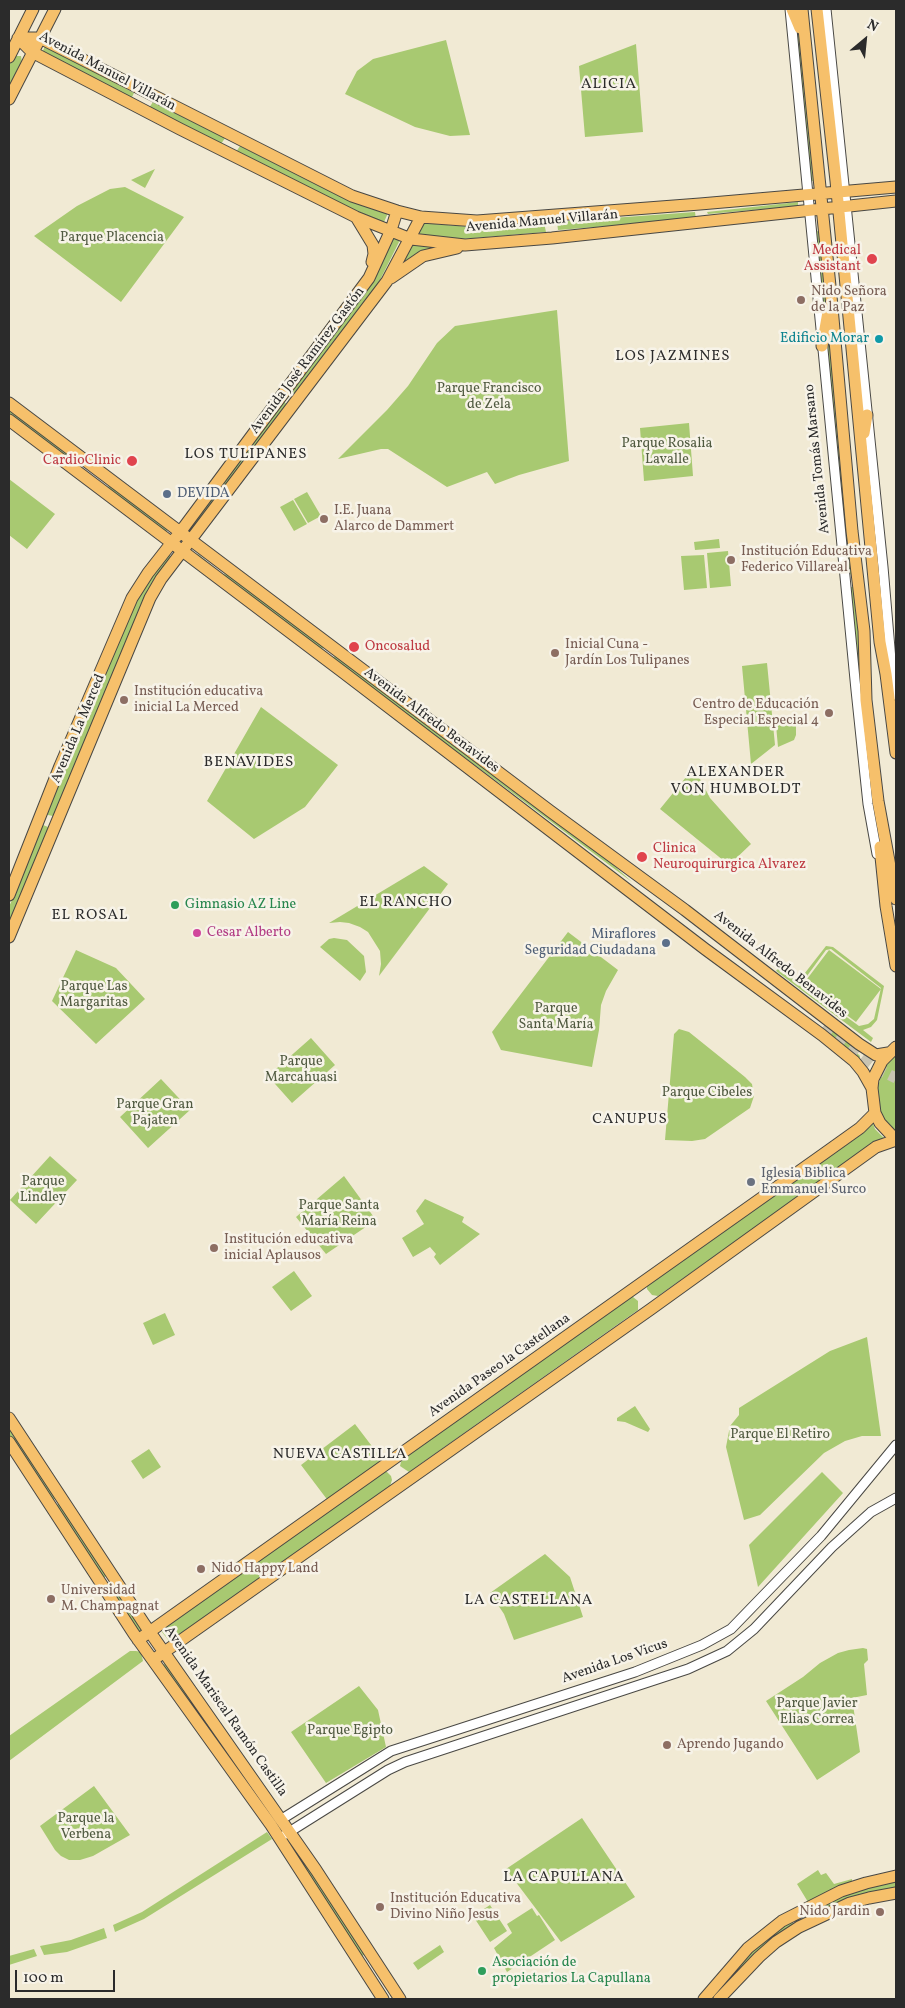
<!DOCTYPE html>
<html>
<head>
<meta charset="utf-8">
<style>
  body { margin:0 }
  #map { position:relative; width:905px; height:2008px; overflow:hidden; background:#f1ead4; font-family:Vollkorn,serif }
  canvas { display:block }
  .frame { position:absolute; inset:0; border:10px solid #2b2b2b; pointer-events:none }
  .north { position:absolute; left:840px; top:15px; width:50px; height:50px; -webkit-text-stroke:4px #f7f3e8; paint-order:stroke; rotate:28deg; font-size:14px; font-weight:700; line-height:20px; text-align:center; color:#2b2b2b }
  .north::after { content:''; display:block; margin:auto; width:18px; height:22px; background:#2b2b2b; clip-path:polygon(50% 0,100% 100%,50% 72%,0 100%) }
  .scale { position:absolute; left:15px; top:1970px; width:100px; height:22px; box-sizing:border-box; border:2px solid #2b2b2b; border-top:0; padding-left:6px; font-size:15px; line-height:18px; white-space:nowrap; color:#2b2b2b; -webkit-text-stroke:4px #f7f3e8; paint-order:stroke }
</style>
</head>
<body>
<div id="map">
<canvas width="905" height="2008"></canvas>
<div class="frame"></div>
<div class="north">N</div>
<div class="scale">100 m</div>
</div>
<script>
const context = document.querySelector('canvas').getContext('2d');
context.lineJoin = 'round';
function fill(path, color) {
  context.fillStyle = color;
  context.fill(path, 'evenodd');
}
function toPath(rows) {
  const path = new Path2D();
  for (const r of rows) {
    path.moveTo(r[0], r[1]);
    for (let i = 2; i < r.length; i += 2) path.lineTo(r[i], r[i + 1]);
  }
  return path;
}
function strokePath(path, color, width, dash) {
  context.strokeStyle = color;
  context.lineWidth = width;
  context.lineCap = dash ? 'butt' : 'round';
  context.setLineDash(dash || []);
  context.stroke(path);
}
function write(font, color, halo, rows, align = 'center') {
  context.font = font + ' Vollkorn,serif';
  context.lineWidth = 5;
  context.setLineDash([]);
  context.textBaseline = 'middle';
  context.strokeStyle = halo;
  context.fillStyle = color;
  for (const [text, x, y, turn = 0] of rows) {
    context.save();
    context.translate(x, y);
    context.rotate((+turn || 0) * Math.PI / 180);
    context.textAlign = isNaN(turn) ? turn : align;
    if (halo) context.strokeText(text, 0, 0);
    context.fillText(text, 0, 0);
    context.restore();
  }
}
fill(toPath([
  [795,25,802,45,813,181,810,181],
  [446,40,470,135,450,136,415,127,345,94,357,71,373,59],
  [636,44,643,132,585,137,579,66],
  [45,46,134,93,131,99,42,53],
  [13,56,21,56,22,62,9,88,9,66],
  [153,102,225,138,221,144,149,108],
  [240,146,345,199,388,213,384,222,345,206,236,152],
  [155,169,145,188,131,180],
  [125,187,184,217,121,302,34,236,77,206,110,189],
  [798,202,798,206,708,214,707,212],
  [695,212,696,219,558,230,557,222],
  [423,223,471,227,544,223,546,232,450,240,419,235],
  [818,231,827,298,823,324,815,232],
  [392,236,400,240,377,286,294,396,291,395,290,393],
  [411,242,445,247,400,265],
  [557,310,569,461,519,475,495,484,487,472,447,487,388,449,381,449,338,459,387,410,408,386,437,343,455,326],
  [828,329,853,571,850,575,824,348],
  [283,400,287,405,193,529,190,527],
  [9,409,75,460,74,463,9,416],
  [689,423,693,476,644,481,640,428],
  [9,479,55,514,27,549,9,535],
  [110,485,168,529,165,533,106,489],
  [307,492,321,516,308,523,294,499],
  [293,500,307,524,294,531,280,507],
  [719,539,720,548,695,550,694,542],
  [728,551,731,586,710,588,707,553],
  [169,554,172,559,148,589,54,814,53,816,48,815,47,811,134,599],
  [198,554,222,574,231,575,324,646,324,648,320,649,196,556],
  [704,555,707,588,684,590,681,556],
  [850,587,854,587,860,639,869,777],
  [337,656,611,863,632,882,334,660,333,657],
  [767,663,775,745,751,764,742,666],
  [261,707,338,765,305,807,254,839,207,801],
  [796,724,796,735,794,740,778,747,776,725],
  [691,771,700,779,710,798,751,844,729,865,660,809],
  [43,825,48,827,47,831,9,925,9,907],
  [424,866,448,884,379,976,381,964,380,951,368,932,360,927,349,923,340,922,329,923],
  [568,932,618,970,606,991,601,1005,599,1030,592,1067,501,1050,492,1032],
  [334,938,347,940,364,956,366,972,360,981,320,947,329,939],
  [826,946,833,947,884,986,877,1020,871,1027,863,1030,873,1038,871,1042,776,971,778,968,801,983,801,978],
  [831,949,881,988,874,1019,868,1024,859,1026,804,986,804,980,826,950],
  [76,950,116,968,145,999,96,1044,52,1001],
  [829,950,881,989,856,1022,804,983],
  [829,1024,854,1045,852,1048,860,1056,859,1062,822,1034],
  [679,1029,689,1032,745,1077,752,1084,754,1096,750,1108,705,1139,692,1141,665,1140,674,1034],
  [311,1038,335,1065,292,1103,268,1076],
  [896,1054,896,1132,886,1122,880,1111,877,1089,884,1067],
  [161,1079,190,1110,148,1148,120,1117],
  [872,1121,875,1129,885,1139,874,1143,658,1296,652,1295,647,1289,647,1283],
  [50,1156,77,1180,36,1224,10,1200],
  [344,1176,376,1220,326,1254,296,1217],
  [425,1199,464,1217,462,1222,480,1234,440,1265,434,1257,436,1254,430,1247,413,1257,402,1238,424,1224,416,1211],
  [294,1271,312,1296,291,1311,272,1287],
  [629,1296,633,1297,638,1301,638,1310,409,1472,400,1466,402,1458],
  [165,1313,175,1335,153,1345,143,1323],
  [867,1337,881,1436,862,1436,845,1441,824,1453,760,1515,744,1520,726,1447,730,1426,739,1415,739,1408,830,1351],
  [635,1406,650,1429,648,1432,625,1422,617,1421,617,1418],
  [9,1424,58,1497,50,1502,9,1437],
  [355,1424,384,1462,329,1502,301,1465],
  [149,1449,161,1467,143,1479,131,1461],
  [382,1472,387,1472,391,1476,392,1480,390,1486,173,1642,169,1641,162,1632,165,1626],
  [822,1472,843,1493,758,1587,749,1545],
  [61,1502,108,1575,101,1579,54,1507],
  [545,1554,570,1577,583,1617,514,1640,504,1614,490,1593],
  [112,1582,144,1630,139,1634,107,1585],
  [863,1648,867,1649,868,1660,864,1664,867,1695,852,1698,860,1752,817,1780,766,1701,803,1677,820,1663,838,1653,849,1650],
  [130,1651,136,1651,141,1652,143,1661,9,1761,9,1736],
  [166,1663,236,1760,232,1763,162,1666],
  [359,1686,378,1710,386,1747,326,1783,291,1732],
  [94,1786,130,1835,93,1856,80,1860,69,1860,61,1856,55,1850,40,1826],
  [582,1818,635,1897,561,1942,506,1869],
  [267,1832,272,1839,144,1919,115,1932,113,1925,142,1912],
  [290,1835,367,1953,359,1958,282,1839],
  [818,1870,821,1875,826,1873,834,1884,852,1879,852,1884,808,1902,797,1884],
  [896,1879,896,1890,813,1917,808,1909,824,1901],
  [490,1905,507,1931,490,1942,473,1916],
  [532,1908,537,1916,539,1915,555,1940,507,1972,494,1948,512,1933,507,1924],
  [791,1921,795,1926,718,1999,706,1999,754,1945],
  [104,1928,107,1938,67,1952,44,1955,40,1946,71,1940],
  [440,1945,444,1952,418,1970,413,1963],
  [34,1949,37,1956,9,1965,9,1956]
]), '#a8c971');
strokePath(toPath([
  [822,1028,873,1067,896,1078]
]), '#c9c4b2', 11, [11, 5.5]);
const minor = toPath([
  [790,9,856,690,868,804,877,854],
  [826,9,883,567,894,695],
  [282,1819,391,1751,635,1672,702,1645,731,1629,821,1536,896,1445],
  [286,1834,388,1770,405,1762,688,1669,727,1651,754,1629,832,1547,871,1512,896,1498]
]);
const major = toPath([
  [792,9,800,28],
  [802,9,831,296,852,531,864,631,866,700,878,801,896,899],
  [817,9,836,181,880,642,886,674,896,753],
  [18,38,32,52,180,129,356,217,411,239,465,245,552,238,896,201],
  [18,38,40,38,352,196,397,211,421,217,477,221,700,204,896,187],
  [9,57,33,9],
  [9,99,55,9],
  [356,217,373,245,374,254,372,262],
  [391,278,423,256,457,248],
  [822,346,828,312],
  [9,403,550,811,685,910,859,1044,876,1055,888,1053],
  [9,420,344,673,705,949,822,1035,854,1061,863,1072,872,1088],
  [864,433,867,415],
  [880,847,886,906,896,966],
  [9,895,60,766,132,598,148,573,184,527,369,278,391,230,397,211],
  [9,937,150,598,161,579,387,281,421,217],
  [896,1047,882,1061,873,1079,872,1088,875,1113,880,1123,896,1140],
  [9,1418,145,1625,316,1870,400,1999],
  [9,1442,134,1634,271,1825,383,1999],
  [138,1640,825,1153,860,1128,875,1113],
  [153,1660,651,1309,876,1147,896,1140],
  [704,1999,748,1948,782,1921,841,1891,866,1883,896,1876],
  [719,1999,759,1957,776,1942,799,1927,850,1903,869,1898,896,1893]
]);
strokePath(minor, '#494844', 11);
strokePath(major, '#494844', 13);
strokePath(minor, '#fff', 9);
strokePath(major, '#f6c06b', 11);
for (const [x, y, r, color] of [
  [872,259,6,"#e0444e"],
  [801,300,5,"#8d6e63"],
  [879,339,5,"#0f9aa8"],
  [132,461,6,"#e0444e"],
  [167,494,5,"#5c6f8a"],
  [324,519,5,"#8d6e63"],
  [731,560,5,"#8d6e63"],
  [354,647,6,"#e0444e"],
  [555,653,5,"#8d6e63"],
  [124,700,5,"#8d6e63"],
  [829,713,5,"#8d6e63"],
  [642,857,6,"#e0444e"],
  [175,905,5,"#2e9e5b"],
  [197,933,5,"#d1479c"],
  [666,943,5,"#5c6f8a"],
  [751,1182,5,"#6b7280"],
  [214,1248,5,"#8d6e63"],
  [201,1569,5,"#8d6e63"],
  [51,1599,5,"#8d6e63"],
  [667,1745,5,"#8d6e63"],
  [380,1907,5,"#8d6e63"],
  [880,1912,5,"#8d6e63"],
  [482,1971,5,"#2e9e5b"]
]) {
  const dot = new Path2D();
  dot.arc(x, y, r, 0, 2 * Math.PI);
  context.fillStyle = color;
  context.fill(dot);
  strokePath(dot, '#f7f3e8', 2);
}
write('14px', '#2b2b2b', '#f7f3e8', [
  ["Avenida Manuel Villarán",107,72,28],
  ["Avenida Manuel Villarán",542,222,-5],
  ["Avenida José Ramírez Gastón",308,361,-53],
  ["Avenida Tomás Marsano",818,459,-96],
  ["Avenida Alfredo Benavides",431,721,37],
  ["Avenida La Merced",79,729,-67],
  ["Avenida Alfredo Benavides",780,965,38],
  ["Avenida Paseo la Castellana",500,1366,-35],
  ["Avenida Los Vicus",615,1662,-19],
  ["Avenida Mariscal Ramón Castilla",225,1712,55]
]);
write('14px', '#505a40', '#f7f3e8', [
  ["Parque Placencia",112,238],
  ["Parque Francisco",489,389],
  ["de Zela",489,405],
  ["Parque Rosalia",667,444],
  ["Lavalle",667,460],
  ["Parque Las",94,987],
  ["Margaritas",94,1003],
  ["Parque",556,1009],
  ["Santa María",556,1025],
  ["Parque",301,1062],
  ["Marcahuasi",301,1078],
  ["Parque Cibeles",707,1093],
  ["Parque Gran",155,1105],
  ["Pajaten",155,1121],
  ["Parque",43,1182],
  ["Lindley",43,1198],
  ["Parque Santa",339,1206],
  ["María Reina",339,1222],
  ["Parque El Retiro",780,1435],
  ["Parque Javier",817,1704],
  ["Elias Correa",817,1720],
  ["Parque Egipto",350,1731],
  ["Parque la",86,1819],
  ["Verbena",86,1835]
]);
write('14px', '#be3a42', '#f7f3e8', [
  ["Medical",861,251],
  ["Assistant",861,267],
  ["CardioClinic",121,461],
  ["Oncosalud",365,647,"left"],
  ["Clinica",653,849,"left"],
  ["Neuroquirurgica Alvarez",653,865,"left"]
], 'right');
write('14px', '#785e54', '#f7f3e8', [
  ["Nido Señora",811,292],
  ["de la Paz",811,308],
  ["I.E. Juana",334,511],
  ["Alarco de Dammert",334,527],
  ["Institución Educativa",741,552],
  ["Federico Villareal",741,568],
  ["Inicial Cuna -",565,645],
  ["Jardín Los Tulipanes",565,661],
  ["Institución educativa",134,692],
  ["inicial La Merced",134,708],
  ["Centro de Educación",819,705,"right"],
  ["Especial Especial 4",819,721,"right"],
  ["Institución educativa",224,1240],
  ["inicial Aplausos",224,1256],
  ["Nido Happy Land",211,1569],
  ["Universidad",61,1591],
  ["M. Champagnat",61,1607],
  ["Aprendo Jugando",677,1745],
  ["Institución Educativa",390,1899],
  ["Divino Niño Jesus",390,1915],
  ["Nido Jardin",870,1912,"right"]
], 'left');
write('14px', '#0d838f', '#f7f3e8', [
  ["Edificio Morar",869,339]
], 'right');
write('14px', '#4e5e75', '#f7f3e8', [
  ["DEVIDA",177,494],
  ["Miraflores",656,935,"right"],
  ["Seguridad Ciudadana",656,951,"right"]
], 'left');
write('14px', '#27864d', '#f7f3e8', [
  ["Gimnasio AZ Line",185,905],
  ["Asociación de",492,1963],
  ["propietarios La Capullana",492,1979]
], 'left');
write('14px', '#b23c85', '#f7f3e8', [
  ["Cesar Alberto",207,933]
], 'left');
write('14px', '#5b616d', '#f7f3e8', [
  ["Iglesia Biblica",761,1174],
  ["Emmanuel Surco",761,1190]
], 'left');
context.letterSpacing = '1px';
write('15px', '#2b2b2b', '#f7f3e8', [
  ["ALICIA",609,85],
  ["LOS JAZMINES",673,357],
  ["LOS TULIPANES",246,455],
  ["BENAVIDES",249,763],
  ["ALEXANDER",736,773],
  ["VON HUMBOLDT",736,790],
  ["EL RANCHO",406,903],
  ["EL ROSAL",90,916],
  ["CANUPUS",630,1120],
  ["NUEVA CASTILLA",340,1455],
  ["LA CASTELLANA",529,1601],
  ["LA CAPULLANA",564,1878]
]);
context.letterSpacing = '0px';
</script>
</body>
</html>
